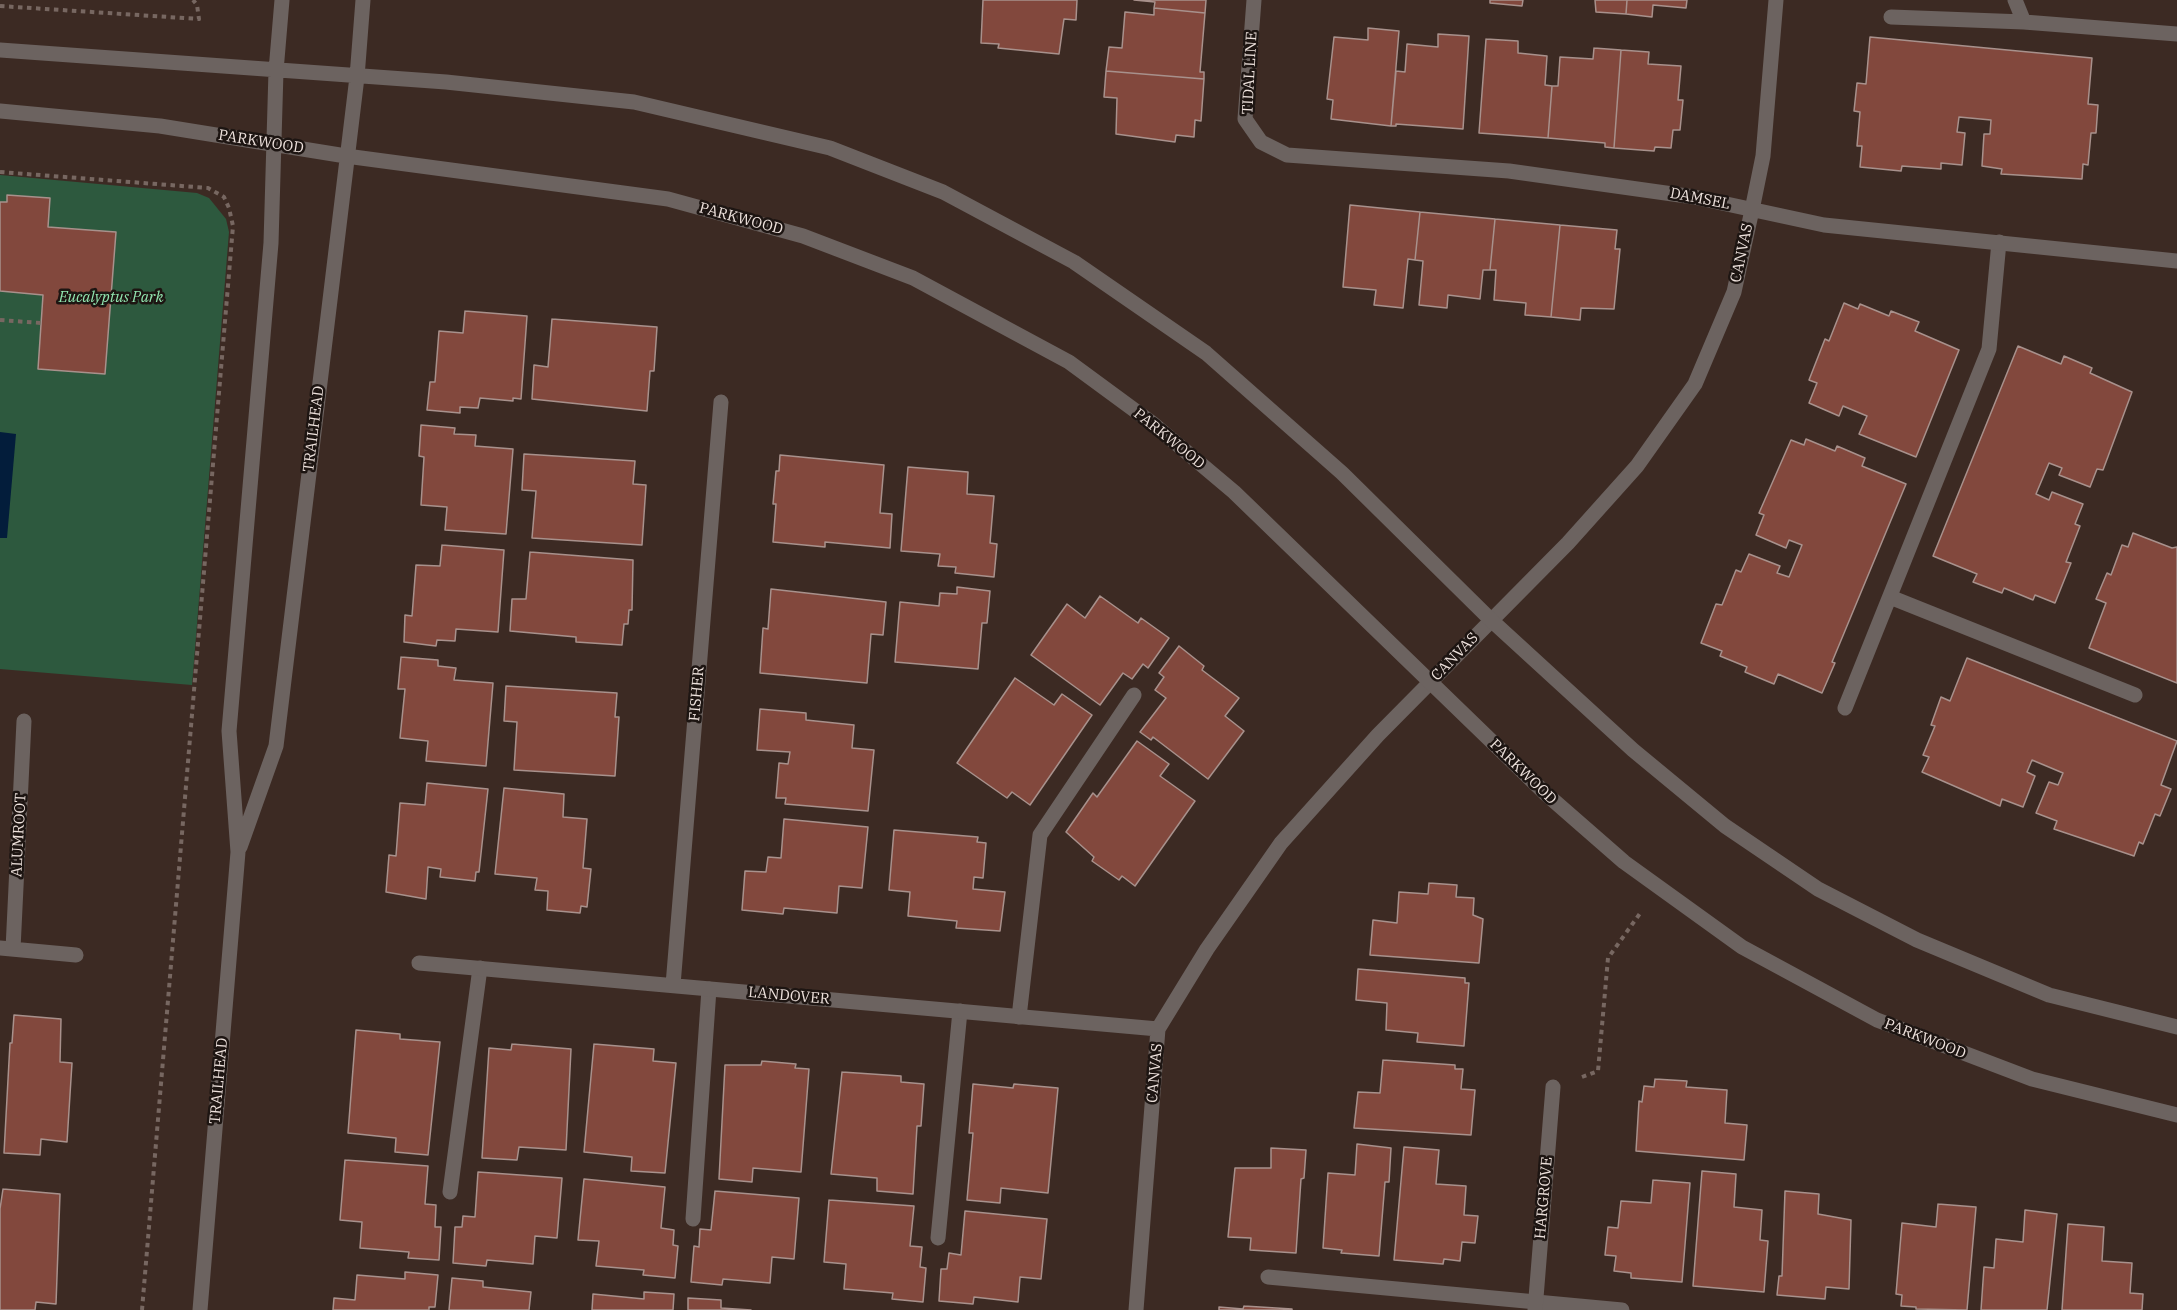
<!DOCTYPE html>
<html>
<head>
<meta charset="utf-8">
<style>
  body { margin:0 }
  canvas { display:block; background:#3c2a23 }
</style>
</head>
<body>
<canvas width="2177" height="1310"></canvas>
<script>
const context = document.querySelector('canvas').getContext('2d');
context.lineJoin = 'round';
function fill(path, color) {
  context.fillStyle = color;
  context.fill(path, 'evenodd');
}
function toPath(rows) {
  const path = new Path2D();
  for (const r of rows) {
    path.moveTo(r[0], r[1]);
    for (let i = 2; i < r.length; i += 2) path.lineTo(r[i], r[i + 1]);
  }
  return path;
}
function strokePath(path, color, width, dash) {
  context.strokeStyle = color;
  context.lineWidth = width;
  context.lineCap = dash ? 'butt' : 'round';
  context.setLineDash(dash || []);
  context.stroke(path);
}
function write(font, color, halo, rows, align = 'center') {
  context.font = font + ' "IBM Plex Serif",serif';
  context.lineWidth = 5;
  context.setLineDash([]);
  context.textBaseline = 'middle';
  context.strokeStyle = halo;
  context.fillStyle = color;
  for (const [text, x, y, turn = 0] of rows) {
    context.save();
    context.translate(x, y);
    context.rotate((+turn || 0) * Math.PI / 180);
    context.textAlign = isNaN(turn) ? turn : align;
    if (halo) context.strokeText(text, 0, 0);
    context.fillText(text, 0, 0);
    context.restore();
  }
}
fill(toPath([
  [0,175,197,193,209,198,226,219,229,232,192,685,0,669]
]), '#2d593e');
fill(toPath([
  [0,432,16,434,7,538,0,538]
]), '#031d3b');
const building = toPath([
  [983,0,1077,0,1076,20,1064,19,1059,54,998,48,999,44,981,43,983,0],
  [1134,0,1206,0,1205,13,1154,8,1155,2,1134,0],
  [1490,0,1523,0,1522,6,1490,3,1490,0],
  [1595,0,1627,0,1626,14,1596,12,1595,0],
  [1627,0,1687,0,1686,8,1653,5,1652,17,1626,14,1627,0],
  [1154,8,1205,13,1200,72,1204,72,1204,79,1106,71,1109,47,1122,48,1125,12,1154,15,1154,8],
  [1368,28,1399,31,1391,126,1331,119,1333,100,1327,99,1334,37,1368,40,1368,28],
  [1438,34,1469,36,1463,129,1396,124,1396,126,1391,126,1396,71,1405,72,1407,44,1438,47,1438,34],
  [1870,37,2092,58,2088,104,2098,105,2096,133,2091,133,2088,165,2083,164,2082,179,2001,174,2002,169,1982,166,1984,134,1990,134,1991,120,1959,117,1957,132,1965,133,1962,165,1941,163,1941,169,1902,166,1901,171,1860,167,1862,146,1857,146,1860,112,1854,111,1857,83,1866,84,1870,37],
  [1486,39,1518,41,1518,53,1547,56,1545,85,1552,86,1548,138,1479,133,1486,39],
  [1594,48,1621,50,1614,148,1605,147,1605,143,1548,138,1552,86,1558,86,1560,57,1593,59,1594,48],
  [1621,50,1649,52,1648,64,1681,66,1678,100,1683,100,1680,130,1673,130,1671,148,1655,147,1654,151,1614,148,1621,50],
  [1106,71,1204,79,1201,121,1195,120,1194,137,1176,135,1175,142,1116,134,1117,98,1104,97,1106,71],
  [7,195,50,198,48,227,116,232,105,374,38,369,43,295,0,291,0,202,7,202,7,195],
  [1350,205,1420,212,1415,260,1408,259,1403,308,1374,305,1376,290,1343,287,1350,205],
  [1420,212,1495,219,1490,270,1483,270,1480,299,1448,295,1447,308,1419,305,1423,261,1415,260,1420,212],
  [1495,219,1560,225,1551,317,1525,315,1526,303,1494,300,1496,270,1490,270,1495,219],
  [1560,225,1617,230,1615,249,1620,249,1614,309,1581,308,1580,320,1551,317,1560,225],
  [1844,303,1858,309,1860,304,1889,316,1891,311,1919,322,1915,331,1959,350,1916,457,1859,434,1867,416,1843,406,1839,416,1809,403,1817,383,1809,380,1825,339,1829,341,1844,303],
  [465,311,527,316,521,399,513,398,513,401,480,398,478,408,460,407,460,413,427,410,430,382,435,382,439,331,463,333,465,311],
  [552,319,657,327,654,371,650,371,647,411,532,399,534,365,548,367,552,319],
  [2018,346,2061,364,2064,356,2092,368,2090,373,2132,392,2103,470,2097,469,2090,487,2059,475,2062,468,2049,463,2036,494,2049,500,2052,492,2083,504,2075,524,2080,526,2066,562,2071,563,2055,603,2035,595,2033,600,2004,588,2002,593,1973,582,1977,574,1933,556,2018,346],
  [421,425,455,428,454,434,476,435,475,446,513,449,506,534,445,530,447,507,421,505,424,457,419,456,421,425],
  [1806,439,1835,451,1837,446,1865,458,1862,466,1906,484,1832,662,1835,663,1822,693,1778,674,1774,684,1745,672,1747,667,1720,656,1722,651,1701,643,1716,604,1722,605,1736,570,1741,572,1749,554,1780,566,1777,573,1789,577,1802,545,1789,540,1786,548,1756,535,1764,515,1759,513,1791,440,1804,445,1806,439],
  [524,454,635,461,633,484,646,485,642,545,532,538,536,491,522,490,524,454],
  [780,455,884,465,880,513,892,514,890,548,825,542,825,547,773,542,776,504,773,504,776,471,779,471,780,455],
  [908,467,968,472,967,494,994,496,990,543,997,544,994,577,955,573,956,567,938,566,940,554,901,551,908,467],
  [2133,533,2172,548,2177,547,2177,683,2089,648,2106,603,2096,599,2107,573,2111,575,2122,545,2128,547,2133,533],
  [442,545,504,550,498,632,456,629,455,641,437,640,436,646,404,642,405,615,412,616,416,565,440,566,442,545],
  [530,552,633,560,632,610,629,610,628,624,624,624,622,645,576,642,576,637,510,631,512,599,526,599,530,552],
  [957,587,990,591,987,623,982,623,978,669,895,662,900,602,939,606,940,593,957,594,957,587],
  [771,589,886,602,883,635,871,634,867,683,760,673,763,628,768,629,771,589],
  [1100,596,1138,623,1141,618,1169,638,1148,668,1143,664,1132,679,1123,673,1100,705,1031,655,1067,604,1085,618,1100,596],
  [1179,646,1204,666,1202,670,1239,698,1225,716,1244,731,1208,779,1153,737,1151,740,1140,732,1166,698,1155,690,1164,677,1159,673,1179,646],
  [401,657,438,660,438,666,456,668,454,680,493,683,486,766,426,761,428,741,400,738,405,689,398,689,401,657],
  [1967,658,2177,741,2161,785,2171,789,2160,816,2155,814,2143,844,2139,842,2134,856,2054,829,2057,821,2036,813,2049,782,2058,785,2063,773,2032,760,2027,772,2035,776,2023,807,2002,799,2000,806,1922,772,1929,757,1923,755,1935,726,1931,725,1941,697,1950,701,1967,658],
  [1015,678,1054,705,1062,694,1092,715,1030,805,1012,792,1007,798,957,763,1015,678],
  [506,686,617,693,615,717,619,717,615,776,514,770,517,722,504,721,506,686],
  [760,709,806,713,806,720,854,725,852,748,874,750,868,811,785,804,786,798,776,798,779,763,788,764,790,752,757,750,760,709],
  [1137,741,1169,764,1160,776,1195,801,1135,886,1122,876,1119,880,1092,861,1094,857,1066,832,1093,793,1097,797,1137,741],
  [427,783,488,789,479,872,476,872,475,881,440,877,441,869,428,867,426,899,386,892,389,855,396,856,400,803,425,805,427,783],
  [504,788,564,794,563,817,587,819,583,868,591,869,587,907,581,906,580,913,547,910,548,891,535,890,537,878,495,874,504,788],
  [784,819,868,827,862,888,839,886,837,913,784,908,783,914,742,910,745,871,766,872,768,857,781,858,784,819],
  [894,830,978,837,977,842,986,843,983,878,974,877,973,889,1005,892,1000,931,956,928,957,921,908,916,910,892,889,890,894,830],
  [1429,883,1457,885,1456,897,1474,898,1473,915,1483,919,1479,963,1370,955,1373,920,1397,923,1399,892,1428,894,1429,883],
  [1358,969,1465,978,1465,983,1469,983,1464,1046,1417,1042,1418,1033,1386,1030,1387,1003,1356,1000,1358,969],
  [14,1015,61,1019,60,1062,72,1063,67,1142,41,1139,40,1155,4,1153,10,1043,12,1043,14,1015],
  [356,1030,400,1034,400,1039,440,1042,428,1155,395,1152,396,1138,348,1133,356,1030],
  [512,1044,571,1049,566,1150,519,1147,517,1160,482,1158,489,1048,511,1050,512,1044],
  [594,1044,654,1049,653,1061,676,1063,665,1173,631,1171,632,1157,584,1152,594,1044],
  [1383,1060,1455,1065,1455,1069,1463,1069,1461,1089,1475,1090,1471,1135,1354,1128,1358,1092,1380,1093,1383,1060],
  [762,1061,796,1064,795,1068,809,1069,801,1172,753,1168,752,1182,719,1179,725,1065,761,1065,762,1061],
  [842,1072,901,1076,901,1082,924,1084,921,1126,917,1126,913,1194,877,1191,877,1178,831,1174,842,1072],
  [1655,1079,1687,1081,1686,1087,1727,1090,1725,1123,1747,1125,1744,1160,1636,1151,1639,1101,1642,1102,1644,1086,1654,1087,1655,1079],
  [973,1084,1013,1088,1014,1084,1058,1088,1048,1193,1001,1188,1000,1203,967,1200,973,1133,969,1133,973,1084],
  [1357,1144,1391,1148,1389,1182,1385,1182,1379,1256,1341,1253,1342,1250,1323,1248,1328,1173,1355,1175,1357,1144],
  [1404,1147,1439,1150,1436,1184,1466,1186,1464,1215,1478,1216,1475,1243,1462,1242,1460,1261,1444,1259,1443,1264,1394,1260,1404,1147],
  [1271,1148,1306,1150,1304,1178,1301,1179,1296,1253,1250,1250,1251,1238,1228,1237,1235,1168,1271,1168,1271,1148],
  [345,1160,428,1166,425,1204,436,1205,435,1227,441,1227,439,1260,408,1258,409,1252,360,1248,362,1222,340,1220,345,1160],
  [1702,1171,1736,1174,1734,1207,1762,1210,1760,1240,1768,1241,1764,1292,1693,1286,1702,1171],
  [478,1172,562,1178,557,1238,535,1236,533,1264,487,1260,486,1266,453,1263,455,1227,462,1227,463,1216,475,1217,478,1172],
  [584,1179,665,1187,661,1228,674,1230,673,1245,678,1246,675,1278,643,1275,644,1270,596,1266,599,1241,578,1240,584,1179],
  [1653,1180,1690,1183,1682,1282,1631,1278,1631,1273,1614,1271,1616,1256,1605,1255,1608,1227,1618,1228,1621,1201,1651,1203,1653,1180],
  [3,1189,60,1194,56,1304,36,1302,35,1310,0,1310,0,1209,3,1189],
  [715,1191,799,1198,794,1259,772,1257,770,1283,723,1279,722,1285,691,1282,694,1246,699,1247,700,1229,711,1230,715,1191],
  [1785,1191,1819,1194,1818,1214,1851,1220,1849,1289,1826,1287,1825,1299,1777,1295,1779,1276,1782,1276,1785,1191],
  [829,1200,914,1206,910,1246,922,1247,920,1267,926,1268,923,1302,892,1299,893,1293,844,1289,846,1264,824,1262,829,1200],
  [1938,1204,1976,1207,1967,1310,1916,1309,1916,1307,1901,1306,1902,1295,1896,1294,1902,1223,1936,1227,1938,1204],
  [2025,1210,2057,1214,2047,1310,1981,1310,1984,1267,1994,1268,1996,1239,2023,1242,2025,1210],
  [965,1211,1047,1219,1041,1279,1020,1277,1018,1302,974,1297,973,1304,939,1301,941,1269,947,1269,949,1253,961,1255,965,1211],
  [2068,1224,2104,1227,2102,1261,2132,1263,2130,1293,2143,1294,2142,1310,2062,1310,2068,1224],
  [405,1272,438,1275,435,1307,429,1307,429,1310,333,1310,334,1298,355,1300,357,1275,405,1279,405,1272],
  [452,1278,483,1281,483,1287,531,1292,529,1310,449,1310,452,1278],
  [644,1292,674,1294,673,1310,592,1310,593,1294,644,1299,644,1292],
  [688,1298,721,1300,721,1308,751,1310,688,1310,688,1298],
  [1244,1306,1292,1309,1292,1310,1219,1310,1219,1307,1243,1309,1244,1306]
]);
fill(building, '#82483d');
strokePath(building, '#a8918c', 1.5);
strokePath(toPath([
  [0,6,199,19,197,5,193,0],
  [0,172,208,188,224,197,229,208,233,226,142,1310],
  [0,320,41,323],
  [1582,1077,1598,1071,1608,958,1641,912]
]), '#776761', 4, [4.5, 4.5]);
strokePath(toPath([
  [2015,0,2024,22,2177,34],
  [1891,17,2024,22],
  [1890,597,2135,695],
  [1845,708,1989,349,1999,242],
  [0,948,76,955],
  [13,949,24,721],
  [1019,1017,1040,835,1134,695],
  [450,1192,480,968],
  [693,1219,709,989],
  [938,1238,960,1011],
  [1268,1277,1622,1310]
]), '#6c6360', 15);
strokePath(toPath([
  [1254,0,1245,119,1261,142,1287,155,1509,171,1694,197,1824,225,2177,261],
  [419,963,1158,1029],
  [673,985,721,402],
  [1136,1310,1158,1029,1207,949,1281,843,1378,735,1568,543,1637,466,1695,384,1734,292,1752,210,1763,156,1776,0],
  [1535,1310,1553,1087]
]), '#6c6360', 15);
strokePath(toPath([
  [0,50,446,82,634,102,830,148,943,192,1074,262,1206,353,1342,473,1491,620,1633,750,1725,826,1818,889,1917,940,2049,995,2177,1027],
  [0,111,160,126,346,156,668,199,803,236,913,278,1069,362,1152,423,1234,492,1545,793,1624,862,1742,947,1877,1020,2032,1079,2177,1115],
  [240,847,276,746,357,77,363,0],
  [200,1310,238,852,229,731,271,243,276,71,282,0]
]), '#6c6360', 15);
write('15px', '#ede1dc', '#1d1512', [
  ["TIDAL LINE",1250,73,-87],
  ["PARKWOOD",261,142,9],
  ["DAMSEL",1700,199,11],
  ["PARKWOOD",741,219,15],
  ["CANVAS",1742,253,-78],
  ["TRAILHEAD",314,429,-83],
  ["PARKWOOD",1169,439,39],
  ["CANVAS",1455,657,-46],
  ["FISHER",697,694,-85],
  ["PARKWOOD",1523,772,44],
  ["ALUMROOT",19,835,-87],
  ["LANDOVER",789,996,5],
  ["PARKWOOD",1925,1039,21],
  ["CANVAS",1155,1073,-85],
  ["TRAILHEAD",219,1081,-85],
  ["HARGROVE",1544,1198,-85]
]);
write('italic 15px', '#92e6b0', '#1d1512', [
  ["Eucalyptus Park",111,298]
]);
</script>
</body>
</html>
